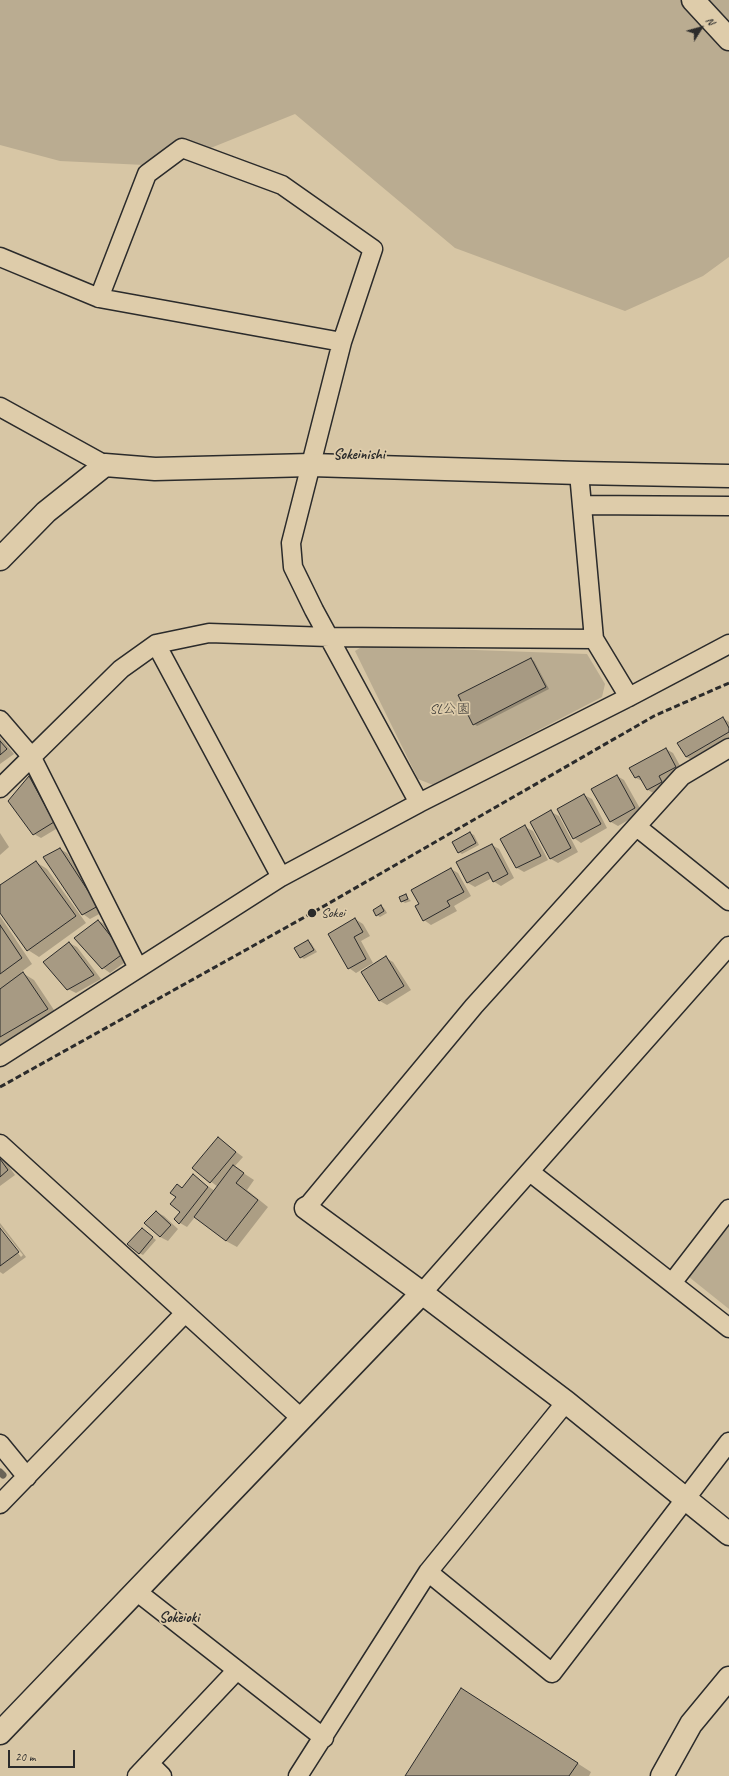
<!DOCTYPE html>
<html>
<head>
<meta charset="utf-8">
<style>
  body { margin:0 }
  #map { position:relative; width:729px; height:1776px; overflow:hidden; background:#d7c6a5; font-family:Caveat,sans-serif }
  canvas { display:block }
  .north { position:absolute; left:681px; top:8px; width:40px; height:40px; -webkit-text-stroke:3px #deccaa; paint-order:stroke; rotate:53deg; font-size:11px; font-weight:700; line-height:16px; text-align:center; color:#2b2b2b }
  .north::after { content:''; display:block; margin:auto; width:14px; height:18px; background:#2b2b2b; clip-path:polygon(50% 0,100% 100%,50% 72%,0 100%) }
  .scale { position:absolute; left:8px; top:1750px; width:67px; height:18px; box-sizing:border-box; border:2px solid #2b2b2b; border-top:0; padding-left:5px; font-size:12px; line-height:14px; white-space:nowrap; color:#2b2b2b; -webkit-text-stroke:3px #deccaa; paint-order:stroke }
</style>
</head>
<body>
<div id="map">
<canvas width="729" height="1776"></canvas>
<div class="north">N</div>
<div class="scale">20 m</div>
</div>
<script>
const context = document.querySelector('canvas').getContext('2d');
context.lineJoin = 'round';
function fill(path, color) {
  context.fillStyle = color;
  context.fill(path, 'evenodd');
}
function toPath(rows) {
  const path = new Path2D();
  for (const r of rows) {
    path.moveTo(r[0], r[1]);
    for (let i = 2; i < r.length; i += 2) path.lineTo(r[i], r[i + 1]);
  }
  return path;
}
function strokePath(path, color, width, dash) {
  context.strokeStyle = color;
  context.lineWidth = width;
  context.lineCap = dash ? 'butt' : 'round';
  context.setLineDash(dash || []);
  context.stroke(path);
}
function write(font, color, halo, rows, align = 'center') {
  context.font = font + ' Caveat,"Klee One",sans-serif';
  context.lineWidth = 3.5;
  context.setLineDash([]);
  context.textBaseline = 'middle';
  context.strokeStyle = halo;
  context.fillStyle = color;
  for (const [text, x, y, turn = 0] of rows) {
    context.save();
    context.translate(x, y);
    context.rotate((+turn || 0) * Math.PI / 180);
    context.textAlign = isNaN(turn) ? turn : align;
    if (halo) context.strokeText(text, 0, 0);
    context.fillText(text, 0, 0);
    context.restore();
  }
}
fill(toPath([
  [0,0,729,0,729,257,703,276,625,311,455,248,295,114,166,166,60,161,0,145],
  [363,646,587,654,605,684,602,697,433,785,418,779,355,651],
  [729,1225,729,1309,689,1277]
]), '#baac91');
fill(toPath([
  [531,659,534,661,549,689,477,726,474,724],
  [723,718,729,722,729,740,694,761,686,757],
  [0,737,14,754,0,764],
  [666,749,673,753,683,771,665,780,669,787,655,794,648,790,644,782,636,778],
  [617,776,624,780,642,812,618,826,611,822],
  [30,777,37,781,61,826,41,838,34,834],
  [584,795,592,799,607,828,581,843,574,838],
  [551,812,559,816,578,852,558,863,551,859,532,822],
  [525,827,533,831,548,860,524,872,517,868,502,839],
  [0,833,9,847,0,855],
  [470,833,474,835,479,845,462,854,459,852],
  [492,845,499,849,514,878,501,886,493,881,492,878,475,887,468,883,457,863],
  [60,849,67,853,105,911,90,919,83,914],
  [36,862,47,869,86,923,39,957,28,950,0,911,0,886],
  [451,869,458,873,471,896,454,906,457,911,431,925,424,920,420,904],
  [405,895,411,901,405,903,402,901],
  [381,906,384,908,387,913,380,917,377,915],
  [0,916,32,964,21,972,34,980,58,1016,0,1047],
  [355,919,363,924,370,936,361,941,373,963,356,973,349,968],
  [99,921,106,925,131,958,110,973,103,968],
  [308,941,311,943,317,952,304,959,301,957],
  [69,943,77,947,101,979,76,993,68,989],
  [386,958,393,962,411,990,387,1005,380,1001,362,972],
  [218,1138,243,1157,234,1167,254,1180,247,1190,268,1207,237,1247,226,1241,195,1217,187,1227,180,1223,182,1212,177,1197,177,1185,183,1188,193,1176,215,1191,218,1187,193,1168],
  [0,1158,5,1161,15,1175,0,1186],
  [156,1212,164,1216,178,1229,168,1241,160,1237],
  [0,1223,26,1257,3,1274,0,1272,0,1229,21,1257,23,1255,0,1226],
  [142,1229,156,1240,143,1255,139,1253],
  [462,1689,591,1772,589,1776,406,1776]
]), '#0003');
strokePath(toPath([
  [0,1472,3,1475]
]), '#696357', 7);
const building = toPath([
  [531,658,546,687,473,725,458,695,531,658],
  [723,717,729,728,729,732,686,757,677,743,723,717],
  [0,741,7,749,0,755,0,741],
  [666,748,676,767,659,776,662,782,647,790,639,776,635,778,629,768,666,748],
  [617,775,635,808,610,822,591,789,617,775],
  [29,776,54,822,33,835,8,801,29,776],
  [584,794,601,824,573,839,557,809,584,794],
  [551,810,571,848,550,859,530,822,551,810],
  [525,825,541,856,516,868,500,839,525,825],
  [470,832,476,843,458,853,452,842,470,832],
  [492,844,508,874,493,882,488,872,467,883,456,862,492,844],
  [60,848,98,906,82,915,43,857,60,848],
  [36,861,76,916,27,951,0,913,0,885,36,861],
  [451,868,464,892,447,901,450,906,423,921,415,906,419,904,411,890,451,868],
  [406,894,408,899,401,902,399,897,406,894],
  [381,905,384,911,376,916,373,910,381,905],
  [355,918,363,932,354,937,366,959,348,969,328,934,355,918],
  [98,920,124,953,102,969,74,938,98,920],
  [0,925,22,958,0,974,0,925],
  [308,940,314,950,300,958,294,948,308,940],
  [69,942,94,975,67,990,43,962,69,942],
  [386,956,404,986,379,1001,361,972,386,956],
  [23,972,48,1009,0,1037,0,989,23,972],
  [218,1137,236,1152,210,1183,192,1168,218,1137],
  [0,1159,8,1170,0,1177,0,1159],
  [233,1165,244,1173,236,1183,258,1200,226,1241,194,1217,233,1165],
  [193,1174,208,1187,179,1224,174,1219,180,1212,170,1204,176,1197,170,1193,177,1184,182,1188,193,1174],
  [156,1211,171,1225,160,1237,144,1223,156,1211],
  [0,1228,19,1252,0,1266,0,1228],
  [142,1228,153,1237,139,1254,127,1244,142,1228],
  [461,1688,578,1763,569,1776,405,1776,461,1688]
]);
fill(building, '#a79a83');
strokePath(building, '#2b2b2b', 1);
const street = toPath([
  [0,257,99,298,342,342],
  [99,298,147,174,182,148,282,185,373,249,342,342,291,543,293,567,314,610,419,803],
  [0,407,105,465],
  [579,473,594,639,629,697],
  [582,505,729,506],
  [156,644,281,877],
  [0,720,31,756,138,968],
  [0,788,121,669,156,644,209,633,329,637,594,639],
  [637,827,729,901],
  [0,1057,281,877,419,803,629,697,729,644],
  [0,1144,302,1419],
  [530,1172,729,1328],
  [306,1208,474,1006,682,776,729,748],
  [672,1283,729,1209],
  [422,1293,729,946],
  [0,1444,27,1477],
  [0,1504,185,1313],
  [428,1572,552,1673,729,1442],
  [136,1591,324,1738],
  [149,1763,162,1776],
  [137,1776,237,1670],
  [298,1776,428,1572,566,1402]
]);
const secondary = toPath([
  [0,559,46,512,105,465,155,469,311,465,579,473,729,476],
  [306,1208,422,1293,566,1402,729,1534],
  [0,1733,422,1293]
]);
const highway = toPath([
  [693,0,729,39],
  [662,1776,691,1724,729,1678]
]);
strokePath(street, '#2b2b2b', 21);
strokePath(secondary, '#2b2b2b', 25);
strokePath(highway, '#2b2b2b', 25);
strokePath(street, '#deccaa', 18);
strokePath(secondary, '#deccaa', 22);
strokePath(highway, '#deccaa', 22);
strokePath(toPath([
  [0,1087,312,913,654,716,729,683]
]), '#2b2b2b', 3, [6, 3]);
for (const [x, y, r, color] of [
  [312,913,5,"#2b2b2b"]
]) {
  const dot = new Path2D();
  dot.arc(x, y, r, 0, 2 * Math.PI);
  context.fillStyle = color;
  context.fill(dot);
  strokePath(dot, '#deccaa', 1.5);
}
write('14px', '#403e3a', '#deccaa', [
  ["SL公園",450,709]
]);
write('14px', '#2b2b2b', '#deccaa', [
  ["Sokei",321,913]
], 'left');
write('bold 15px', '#2b2b2b', '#deccaa', [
  ["Sokeinishi",359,455],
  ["Sokeioki",179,1618]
]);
</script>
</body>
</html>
